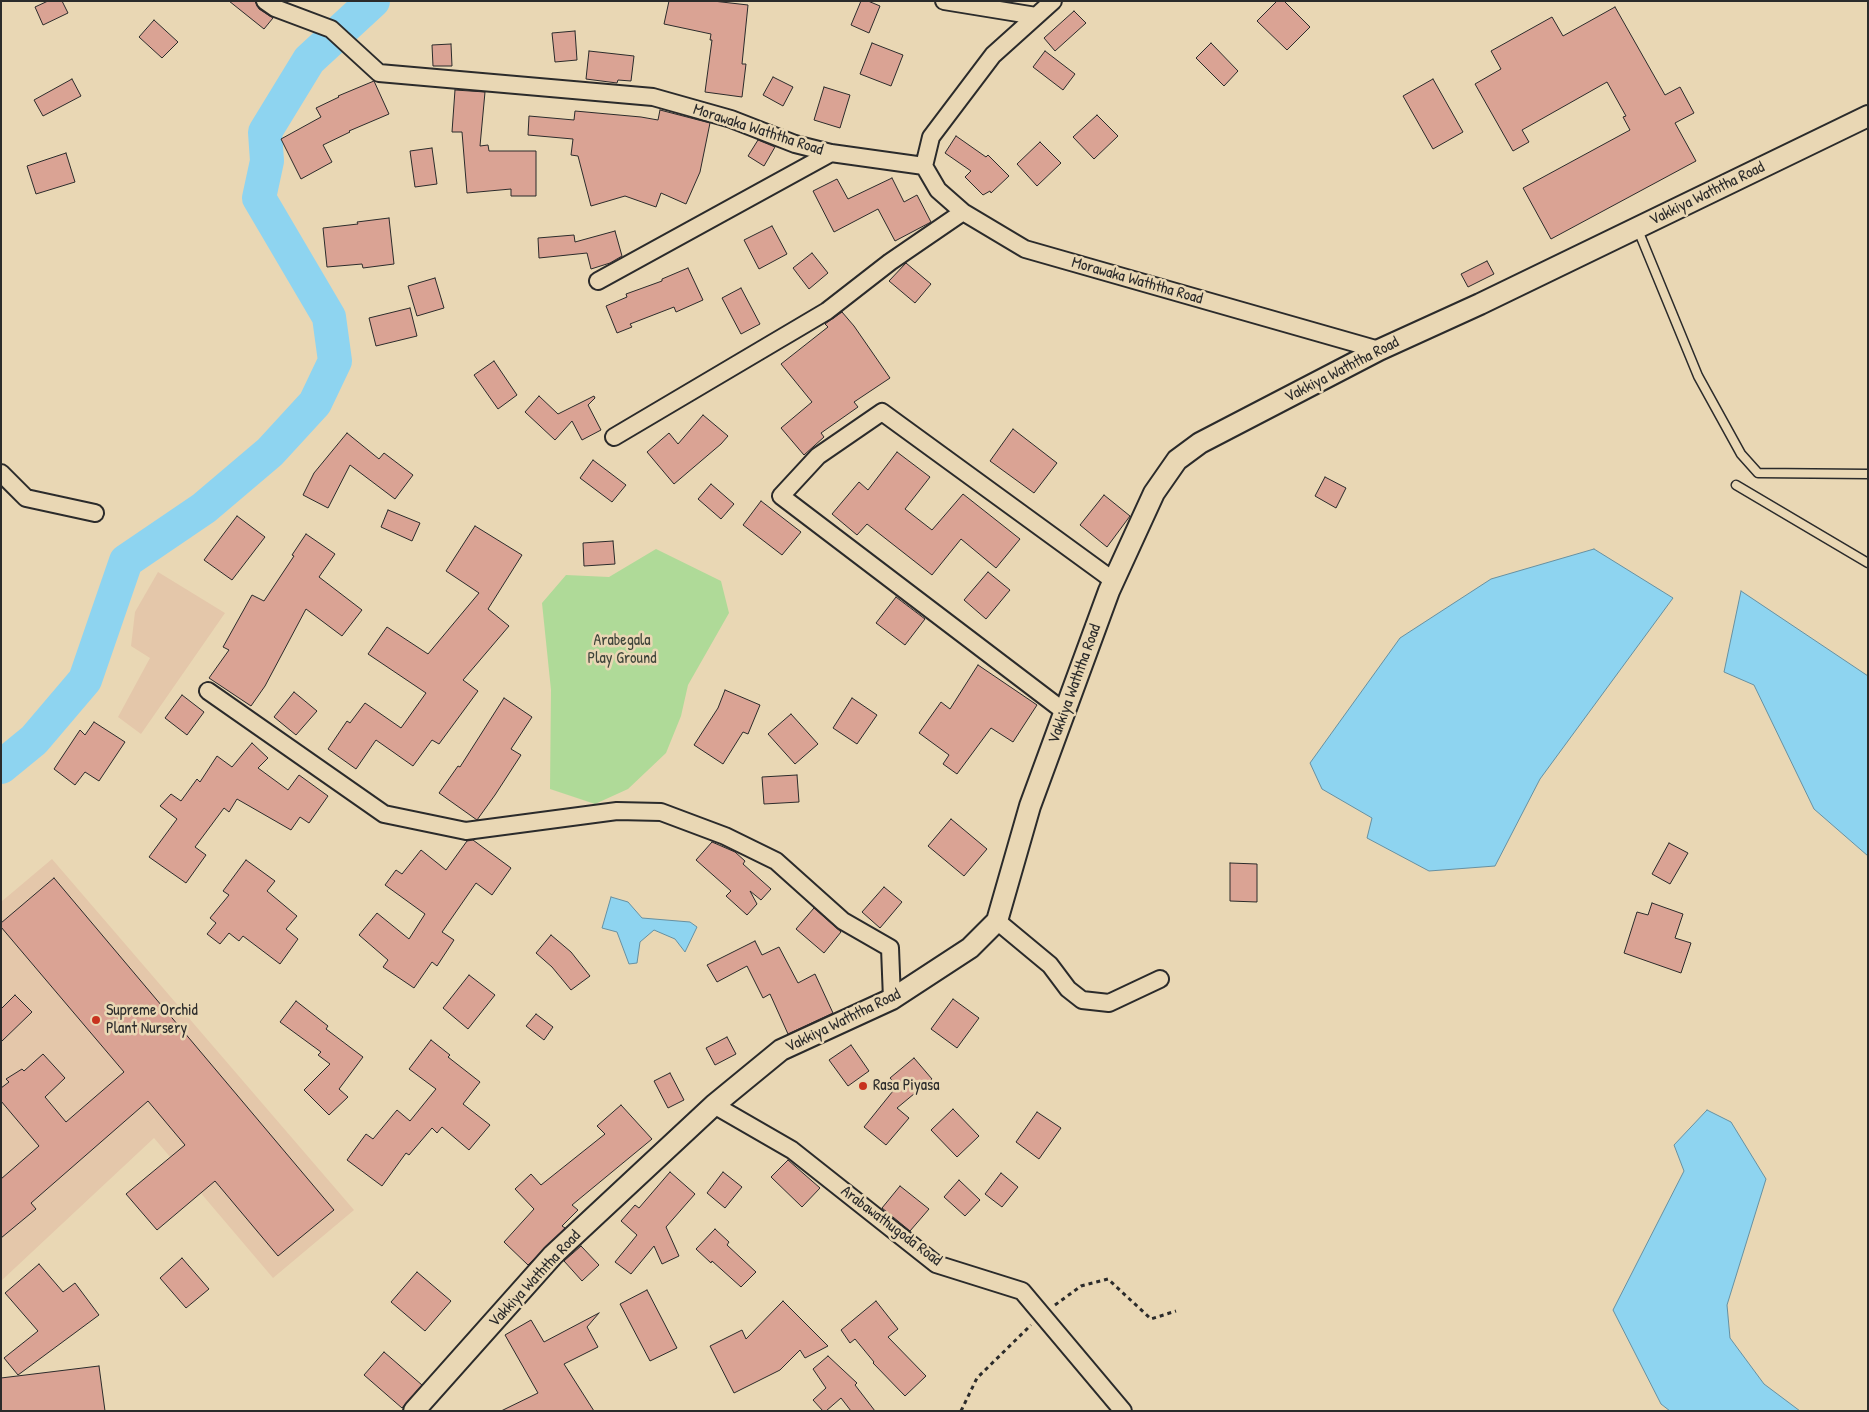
<!DOCTYPE html>
<html>
<head>
<meta charset="utf-8">
<style>
  body { margin:0 }
  #map { position:relative; width:1869px; height:1412px; overflow:hidden; background:#e9d7b4; font-family:"Patrick Hand",sans-serif }
  canvas { display:block }
  .frame { position:absolute; inset:0; border:2px solid #2b2b2b; pointer-events:none }
</style>
</head>
<body>
<div id="map">
<canvas width="1869" height="1412"></canvas>
<div class="frame"></div>
</div>
<script>
const context = document.querySelector('canvas').getContext('2d');
context.lineJoin = 'round';
function fill(path, color) {
  context.fillStyle = color;
  context.fill(path, 'evenodd');
}
function toPath(rows) {
  const path = new Path2D();
  for (const r of rows) {
    path.moveTo(r[0], r[1]);
    for (let i = 2; i < r.length; i += 2) path.lineTo(r[i], r[i + 1]);
  }
  return path;
}
function strokePath(path, color, width, dash) {
  context.strokeStyle = color;
  context.lineWidth = width;
  context.lineCap = dash ? 'butt' : 'round';
  context.setLineDash(dash || []);
  context.stroke(path);
}
function write(font, color, halo, rows, align = 'center') {
  context.font = font + ' "Patrick Hand",sans-serif';
  context.lineWidth = 5;
  context.setLineDash([]);
  context.textBaseline = 'middle';
  context.strokeStyle = halo;
  context.fillStyle = color;
  for (const [text, x, y, turn = 0] of rows) {
    context.save();
    context.translate(x, y);
    context.rotate((+turn || 0) * Math.PI / 180);
    context.textAlign = isNaN(turn) ? turn : align;
    if (halo) context.strokeText(text, 0, 0);
    context.fillText(text, 0, 0);
    context.restore();
  }
}
fill(toPath([
  [158,572,225,613,141,734,118,717,150,658,131,646,135,612],
  [52,859,354,1210,273,1278,154,1138,1,1281,1,902]
]), '#e4c7aa');
fill(toPath([
  [656,549,721,581,729,613,688,685,681,716,666,753,628,789,595,804,550,789,551,690,542,603,566,575,609,577]
]), '#afda98');
const water = toPath([
  [1594,549,1673,598,1540,779,1495,866,1429,871,1367,838,1372,818,1322,789,1310,763,1400,638,1491,579,1594,549],
  [1741,591,1868,676,1868,856,1814,809,1754,685,1724,672,1741,591],
  [611,897,628,902,642,918,690,922,697,927,685,952,675,939,654,930,640,942,637,963,629,964,617,932,602,928,611,897],
  [1707,1110,1731,1122,1766,1179,1727,1305,1730,1338,1764,1384,1800,1411,1670,1411,1661,1404,1613,1310,1684,1171,1674,1145,1707,1110]
]);
fill(water, '#8ed4f0');
strokePath(water, '#6690a1', 1);
strokePath(toPath([
  [1,767,34,740,85,680,126,561,204,508,270,452,315,403,335,361,329,317,259,198,267,161,265,132,309,60,373,1]
]), '#8ed4f0', 34);
const building = toPath([
  [48,1,62,1,68,13,43,25,35,7,48,1],
  [229,1,255,1,259,9,273,18,264,29,229,1],
  [669,1,713,1,748,5,742,64,746,64,742,97,705,92,712,40,710,40,711,34,664,24,669,1],
  [861,1,868,1,880,6,869,33,851,25,861,1],
  [1277,1,1284,1,1310,27,1287,50,1257,21,1277,1],
  [1615,7,1665,95,1680,87,1694,113,1675,123,1696,161,1551,239,1523,188,1630,130,1623,117,1626,116,1607,82,1522,130,1529,142,1513,151,1475,84,1501,69,1491,51,1552,17,1563,36,1615,7],
  [1074,11,1086,23,1055,51,1044,38,1074,11],
  [154,20,178,42,162,58,139,37,154,20],
  [575,31,577,60,555,62,552,33,575,31],
  [872,43,903,55,891,86,860,74,872,43],
  [1211,43,1238,71,1224,86,1196,58,1211,43],
  [451,44,452,66,433,66,432,45,451,44],
  [589,51,634,56,631,81,618,80,617,83,586,79,589,51],
  [1045,51,1075,74,1063,90,1033,67,1045,51],
  [773,77,793,87,783,106,763,95,773,77],
  [72,79,81,96,43,116,34,100,72,79],
  [1433,79,1463,132,1433,149,1403,96,1433,79],
  [374,81,389,114,349,131,350,132,323,145,332,162,301,179,281,139,321,117,316,108,339,97,338,96,374,81],
  [824,87,850,95,840,128,814,120,824,87],
  [455,90,485,92,480,146,488,145,489,151,536,151,536,196,511,196,511,189,467,193,462,132,452,132,455,90],
  [660,110,710,123,700,172,686,204,661,193,656,207,625,196,591,206,578,156,571,155,573,139,528,135,529,116,574,120,575,111,641,117,658,120,660,110],
  [1097,115,1118,136,1094,159,1073,137,1097,115],
  [956,136,986,157,988,155,1009,176,991,193,990,191,983,195,965,177,971,171,945,153,956,136],
  [758,140,775,147,764,166,748,156,758,140],
  [1040,142,1061,163,1037,186,1017,164,1040,142],
  [432,148,437,184,415,187,410,151,432,148],
  [66,153,75,182,36,194,27,166,66,153],
  [892,178,904,202,917,195,931,222,895,241,878,209,834,232,813,191,837,179,848,199,892,178],
  [389,218,394,264,363,268,362,264,327,267,323,228,358,224,357,222,389,218],
  [772,226,787,254,759,269,744,240,772,226],
  [615,231,622,256,610,263,591,269,587,253,539,258,538,238,574,235,575,242,615,231],
  [812,253,828,273,809,289,793,268,812,253],
  [1487,261,1494,274,1468,287,1461,274,1487,261],
  [906,263,931,284,915,303,889,281,906,263],
  [688,268,703,300,676,312,674,307,630,324,632,327,617,333,606,306,627,297,626,294,662,281,662,279,688,268],
  [435,278,444,308,417,316,408,286,435,278],
  [741,288,760,324,741,334,722,298,741,288],
  [410,308,417,336,376,346,369,318,410,308],
  [842,312,854,326,890,378,854,402,858,407,821,433,824,437,804,455,781,428,812,402,781,364,828,327,825,324,842,312],
  [494,361,517,395,498,409,474,375,494,361],
  [539,396,558,414,594,396,595,398,588,405,601,430,582,440,572,421,555,440,525,412,539,396],
  [703,415,728,436,721,444,674,484,647,452,669,433,678,444,703,415],
  [1013,429,1057,463,1034,493,990,461,1013,429],
  [347,433,379,459,384,453,413,475,395,499,350,465,328,508,303,495,314,473,347,433],
  [897,452,930,477,905,509,932,530,963,494,1020,539,996,568,961,539,932,575,867,524,857,535,832,514,859,482,868,490,897,452],
  [593,460,626,485,612,502,580,478,593,460],
  [1325,477,1346,488,1336,508,1315,496,1325,477],
  [711,484,734,504,721,519,698,499,711,484],
  [1104,495,1130,516,1107,547,1080,525,1104,495],
  [761,501,801,532,782,555,743,525,761,501],
  [388,510,420,523,412,541,381,527,388,510],
  [237,516,265,537,232,580,204,560,237,516],
  [475,526,522,555,488,609,509,626,463,680,478,691,439,744,432,740,413,766,376,740,356,769,328,749,347,721,350,723,365,703,401,728,426,693,368,654,387,627,428,654,479,593,446,571,475,526],
  [306,534,335,554,319,577,362,610,342,636,306,609,265,686,251,706,209,678,229,650,223,647,252,595,264,601,294,556,292,555,306,534],
  [613,541,615,564,584,566,583,543,613,541],
  [988,572,1010,590,986,619,964,600,988,572],
  [896,597,925,619,905,645,876,623,896,597],
  [978,665,1037,705,1013,742,991,728,957,774,943,764,949,755,919,733,941,702,950,709,978,665],
  [725,690,760,705,748,734,743,732,723,764,694,745,718,708,725,690],
  [294,692,317,711,296,735,274,717,294,692],
  [182,695,204,712,187,735,165,718,182,695],
  [504,698,532,717,511,749,521,755,495,795,477,820,439,793,458,766,460,767,504,698],
  [852,698,877,715,857,744,833,728,852,698],
  [791,714,818,744,795,764,768,734,791,714],
  [94,722,125,742,99,781,85,772,75,785,54,769,80,730,85,735,94,722],
  [252,743,268,758,258,768,288,790,299,775,328,796,309,823,300,817,291,830,237,799,229,812,224,808,195,847,206,855,186,883,149,857,177,819,160,806,171,794,181,801,197,779,200,782,217,756,232,767,252,743],
  [797,775,799,802,764,804,762,777,797,775],
  [951,819,987,849,964,876,928,846,951,819],
  [473,840,511,868,492,895,476,883,442,932,454,940,437,966,432,962,414,988,383,967,388,960,359,935,377,913,409,939,425,914,385,885,396,870,402,874,421,850,446,870,467,841,473,840],
  [712,842,735,852,745,861,743,864,771,889,761,900,750,891,757,904,747,915,726,896,731,891,696,860,712,842],
  [1669,843,1688,853,1670,884,1652,874,1669,843],
  [246,860,275,881,267,891,297,916,286,929,298,939,280,964,243,936,239,941,229,933,220,944,207,934,216,923,210,918,229,895,223,891,246,860],
  [1230,863,1257,864,1257,902,1230,901,1230,863],
  [54,878,334,1210,278,1256,215,1181,157,1230,126,1194,185,1145,148,1101,31,1203,36,1209,1,1238,1,1179,39,1146,1,1101,1,1088,9,1082,6,1079,22,1069,24,1071,43,1054,65,1078,45,1097,66,1122,124,1072,1,927,1,923,54,878],
  [884,887,902,902,880,928,862,912,884,887],
  [1652,903,1683,914,1675,938,1691,943,1681,973,1624,953,1637,912,1648,915,1652,903],
  [814,908,841,932,824,953,796,929,814,908],
  [551,935,571,952,590,976,571,990,552,967,536,953,551,935],
  [755,941,762,955,779,947,798,983,815,974,833,1013,788,1034,770,994,763,998,747,966,717,982,707,965,755,941],
  [469,975,495,995,468,1029,443,1008,469,975],
  [15,995,32,1012,1,1042,1,1009,15,995],
  [953,999,979,1018,957,1048,931,1029,953,999],
  [296,1001,328,1026,326,1029,363,1057,339,1089,348,1097,329,1115,304,1090,330,1064,318,1055,321,1052,280,1022,296,1001],
  [536,1014,553,1027,544,1040,526,1026,536,1014],
  [727,1037,736,1054,715,1065,706,1048,727,1037],
  [431,1040,450,1055,448,1057,480,1082,463,1104,490,1125,469,1150,442,1127,437,1133,432,1128,409,1155,406,1153,382,1186,347,1160,366,1134,373,1139,397,1110,410,1121,436,1089,409,1069,431,1040],
  [851,1045,869,1071,848,1086,829,1060,851,1045],
  [914,1058,932,1079,897,1108,909,1118,886,1145,864,1127,897,1086,890,1078,914,1058],
  [670,1073,684,1100,668,1108,654,1081,670,1073],
  [621,1105,652,1139,572,1205,578,1210,562,1226,565,1228,528,1265,504,1242,534,1209,515,1189,531,1174,541,1185,605,1134,597,1126,621,1105],
  [953,1109,979,1136,957,1157,931,1130,953,1109],
  [1037,1112,1061,1128,1039,1159,1016,1142,1037,1112],
  [788,1160,820,1188,802,1207,771,1177,788,1160],
  [670,1172,695,1194,666,1227,679,1256,662,1264,654,1246,631,1274,615,1262,637,1235,621,1221,635,1205,639,1208,670,1172],
  [723,1172,742,1187,725,1208,707,1193,723,1172],
  [1001,1173,1018,1187,1002,1207,985,1194,1001,1173],
  [959,1180,980,1200,965,1216,944,1197,959,1180],
  [900,1186,929,1209,910,1231,882,1208,900,1186],
  [715,1229,729,1242,727,1245,756,1272,741,1287,712,1261,711,1263,696,1249,715,1229],
  [581,1246,599,1265,582,1281,564,1261,581,1246],
  [182,1258,209,1289,186,1308,160,1278,182,1258],
  [39,1264,63,1292,75,1283,99,1315,18,1375,4,1358,38,1331,5,1293,39,1264],
  [417,1272,451,1301,425,1331,391,1302,417,1272],
  [647,1290,677,1348,650,1361,620,1304,647,1290],
  [783,1301,828,1346,805,1358,800,1350,780,1370,734,1393,710,1346,742,1330,746,1339,783,1301],
  [876,1301,898,1329,888,1337,926,1376,905,1396,873,1363,874,1362,855,1339,850,1343,841,1330,876,1301],
  [599,1313,587,1327,598,1347,564,1364,594,1411,501,1411,538,1393,505,1335,531,1320,544,1342,599,1313],
  [384,1352,422,1385,402,1408,364,1375,384,1352],
  [828,1356,857,1383,855,1385,875,1411,851,1411,841,1398,826,1411,823,1411,813,1400,826,1388,813,1369,828,1356],
  [99,1366,105,1411,1,1411,1,1378,99,1366]
]);
fill(building, '#daa394');
strokePath(building, '#2b2b2b', 1);
const service = toPath([
  [1638,230,1698,376,1741,454,1758,473,1868,474],
  [1736,485,1868,563]
]);
const minor = toPath([
  [265,1,275,8,331,29,379,73,653,97,731,119,795,144,831,153,924,166,938,190,963,212,1025,249,1379,350],
  [944,1,1036,16],
  [924,166,931,137,993,55,1053,1],
  [598,281,831,153],
  [614,437,827,311,890,262,963,212],
  [1,473,26,498,95,513],
  [208,691,384,814,466,831,617,811,661,812,725,836,776,861,843,921,890,948,892,999],
  [1065,712,781,496,818,456,882,412,1114,581],
  [997,921,1050,965,1068,989,1082,1000,1109,1003,1160,979],
  [714,1105,792,1150,936,1264,1022,1291,1123,1411]
]);
const tertiary = toPath([
  [414,1411,553,1255,714,1105,781,1050,892,999,970,948,997,921,1030,806,1109,591,1154,493,1177,460,1200,443,1379,350,1480,304,1868,116]
]);
strokePath(service, '#2b2b2b', 11);
strokePath(minor, '#2b2b2b', 20);
strokePath(tertiary, '#2b2b2b', 24);
strokePath(toPath([
  [1055,1305,1081,1286,1108,1279,1151,1319,1176,1311],
  [961,1411,977,1378,1031,1325]
]), '#2b2b2b', 3, [4, 4]);
strokePath(service, '#e9d7b4', 8);
strokePath(minor, '#e9d7b4', 16);
strokePath(tertiary, '#e9d7b4', 20);
for (const [x, y, r, color] of [
  [96,1020,5,"#c8321e"],
  [863,1086,5,"#c8321e"]
]) {
  const dot = new Path2D();
  dot.arc(x, y, r, 0, 2 * Math.PI);
  context.fillStyle = color;
  context.fill(dot);
  strokePath(dot, '#e9d7b4', 2);
}
write('16px', '#2b2b2b', '#e9d7b4', [
  ["Morawaka Waththa Road",758,130,18],
  ["Vakkiya Waththa Road",1707,194,-26],
  ["Morawaka Waththa Road",1137,281,16],
  ["Vakkiya Waththa Road",1342,370,-27],
  ["Vakkiya Waththa Road",1075,684,-70],
  ["Vakkiya Waththa Road",843,1021,-26],
  ["Arabawathugoda Road",891,1226,37],
  ["Vakkiya Waththa Road",535,1279,-47]
]);
write('16px', '#3f453b', '#e9d7b4', [
  ["Arabegala",622,641],
  ["Play Ground",622,659]
]);
write('16px', '#2b2b2b', '#e9d7b4', [
  ["Supreme Orchid",106,1011],
  ["Plant Nursery",106,1029],
  ["Rasa Piyasa",873,1086]
], 'left');
</script>
</body>
</html>
